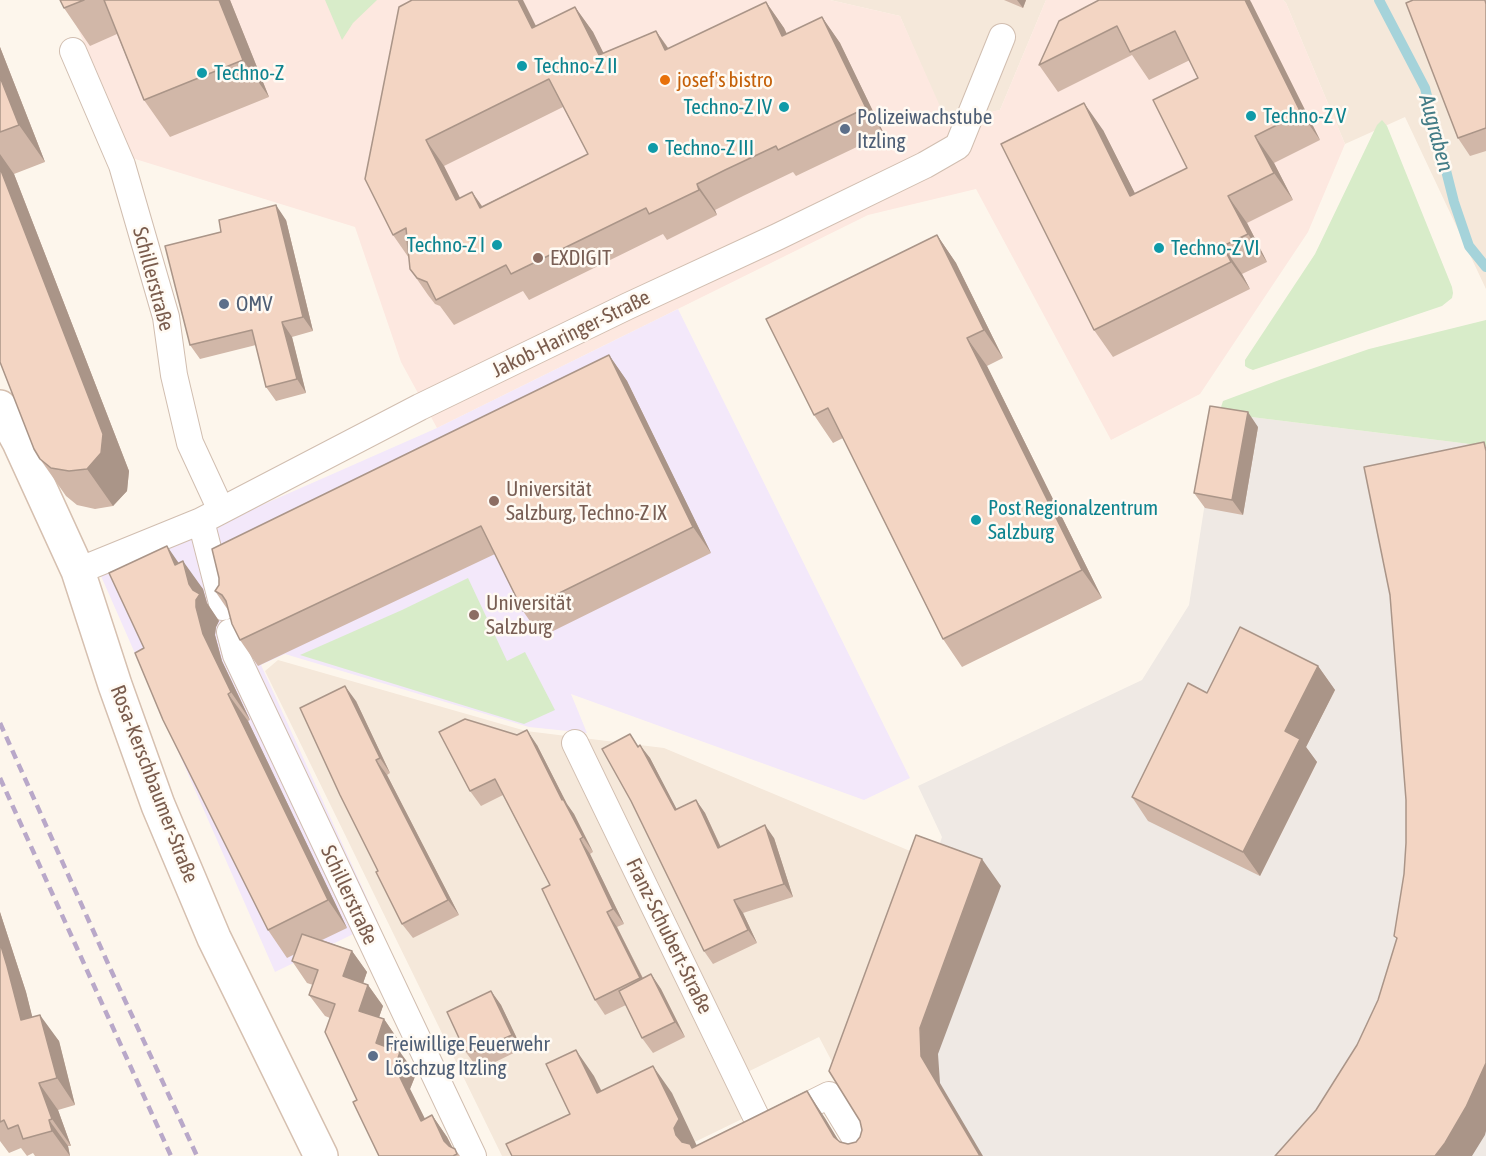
<!DOCTYPE html>
<html>
<head>
<meta charset="utf-8">
<style>
  body { margin:0 }
  canvas { display:block; background:#fdf6ec }
</style>
</head>
<body>
<canvas width="1486" height="1156"></canvas>
<script>
const context = document.querySelector('canvas').getContext('2d');
context.lineJoin = 'round';
function fill(path, color) {
  context.fillStyle = color;
  context.fill(path, 'evenodd');
}
function toPath(rows) {
  const path = new Path2D();
  for (const r of rows) {
    path.moveTo(r[0], r[1]);
    for (let i = 2; i < r.length; i += 2) path.lineTo(r[i], r[i + 1]);
  }
  return path;
}
function strokePath(path, color, width, dash) {
  context.strokeStyle = color;
  context.lineWidth = width;
  context.lineCap = dash ? 'butt' : 'round';
  context.setLineDash(dash || []);
  context.stroke(path);
}
function write(font, color, halo, rows, align = 'center') {
  context.font = font + ' "Asap Condensed",sans-serif';
  context.lineWidth = 5;
  context.setLineDash([]);
  context.textBaseline = 'middle';
  context.strokeStyle = halo;
  context.fillStyle = color;
  for (const [text, x, y, turn = 0] of rows) {
    context.save();
    context.translate(x, y);
    context.rotate((+turn || 0) * Math.PI / 180);
    context.textAlign = isNaN(turn) ? turn : align;
    if (halo) context.strokeText(text, 0, 0);
    context.fillText(text, 0, 0);
    context.restore();
  }
}
fill(toPath([
  [830,0,1046,0,1000,110,946,123,900,16],
  [1283,0,1486,0,1486,289,1405,117,1345,144,1286,3],
  [278,660,526,731,664,748,934,861,849,1094,819,1037,725,1083,742,1119,666,1156,502,1156,265,671]
]), '#f5e8da');
fill(toPath([
  [66,0,830,0,900,16,947,122,1000,110,1046,0,1283,0,1286,3,1345,144,1308,232,1200,394,1111,440,976,189,868,215,437,428,401,362,355,227,132,158]
]), '#fde8e0');
fill(toPath([
  [1219,413,1486,446,1486,1156,884,1156,934,861,942,837,918,786,1142,680,1189,605]
]), '#efe9e4');
fill(toPath([
  [678,309,910,778,864,800,571,694,587,733,529,727,285,654,261,665,378,922,275,972,101,576,437,428]
]), '#f3e8fa');
fill(toPath([
  [325,0,377,0,353,23,342,40],
  [1382,120,1387,126,1452,287,1453,293,1452,298,1442,306,1253,370,1248,368,1245,366,1245,360,1315,254,1377,125],
  [1486,320,1486,446,1219,413,1223,401,1282,379,1369,349],
  [468,578,507,661,525,652,555,710,524,724,300,655,402,610]
]), '#d8ecc9');
strokePath(toPath([
  [1379,0,1425,88,1454,202,1469,246,1486,267]
]), '#a5d3da', 10);
const street = toPath([
  [73,51,122,165,166,317,174,375,190,443,221,510],
  [201,521,223,607],
  [78,571,201,521,420,407,628,306,777,237,925,165,958,146,1002,37],
  [230,632,236,655,473,1156],
  [575,743,762,1129],
  [783,1118,829,1095,866,1156]
]);
const secondary = toPath([
  [0,407,19,442,78,571,115,685,158,805,214,938,321,1156]
]);
strokePath(street, '#d1beb0', 28);
strokePath(secondary, '#d6c0b0', 36);
strokePath(street, '#fff', 26);
strokePath(secondary, '#fff', 33);
strokePath(toPath([
  [0,723,110,968,197,1156],
  [0,778,171,1156]
]), '#b9a8c9', 4.5, [9, 6]);
fill(toPath([
  [60,0,230,0,269,97,170,137,144,100,117,34,90,46,64,8],
  [1004,0,1026,0,1023,8],
  [1099,0,1251,2,1320,140,1274,163,1293,200,1247,223,1267,262,1242,274,1250,289,1113,357,1094,330,1103,130,1135,194,1187,168,1198,78,1190,60,1149,80,1132,55,1058,92,1039,65],
  [1486,0,1486,151,1470,156,1458,138],
  [766,2,784,28,787,34,822,17,840,43,884,134,796,176,793,172,743,196,715,210,717,215,667,240,663,234,529,300,523,291,454,325,440,306,435,304,428,295,410,269,409,258,393,235,365,179,536,26,575,7,593,32,603,53,656,31,669,49],
  [563,107,588,154,482,206,472,192,460,198,444,166],
  [0,47,45,162,14,174,129,471,127,491,113,506,95,509,77,505,66,496,40,459,0,362],
  [286,220,313,331,292,337,306,393,276,401,266,387,256,345,200,359,190,345],
  [937,235,956,263,1003,358,987,366,1102,598,962,667,943,639,843,438,833,443,814,415],
  [609,355,627,381,711,553,541,637,523,611,495,554,258,666,240,640,228,610,215,591],
  [1258,427,1243,515,1205,508,1194,493],
  [179,563,203,589,207,603,219,621,216,627,215,635,222,661,250,720,248,721,347,928,322,940,352,951,367,972,363,983,368,985,383,1006,379,1017,384,1019,399,1041,396,1051,416,1074,410,1089,425,1119,432,1115,447,1137,453,1148,455,1149,460,1156,379,1156,357,1100,330,1018,325,1016,309,995,313,985,307,983,292,961,295,954,287,958,268,930,144,648],
  [1318,666,1335,690,1306,747,1317,762,1260,876,1148,821,1132,797,1207,693],
  [356,701,390,773,387,775,459,915,413,938,402,924,378,871],
  [537,745,567,804,574,814,593,852,590,854,624,924,617,927,643,978,651,974,661,989,685,1037,653,1053,642,1038,626,1005,605,1015,595,1000,550,885,503,795,481,806,470,791],
  [639,746,650,758,676,809,696,800,705,813,721,847,774,838,793,897,743,913,757,943,713,964,704,951],
  [0,912,26,992,32,1017,59,1041,75,1105,58,1110,71,1146,68,1146,70,1156,35,1156,33,1153,27,1156,21,1148,9,1153,0,1141],
  [491,991,501,1005,522,1049,487,1066,476,1066,465,1051]
]), '#d1b7a8');
fill(toPath([
  [219,0,230,0,269,97,243,60],
  [518,0,523,0,550,54,532,28],
  [1017,0,1026,0,1023,8],
  [1245,0,1250,0,1320,140,1301,113],
  [766,2,784,28,800,62,782,36],
  [575,7,593,32,617,80,599,55],
  [822,17,840,43,884,134,866,108],
  [656,31,674,57,665,50],
  [0,47,45,162,19,125,0,77],
  [1084,103,1103,130,1150,223,1130,196],
  [1255,136,1274,163,1293,200,1274,173],
  [426,140,444,166,474,226,456,200],
  [0,154,14,174,129,471,127,491,113,506,87,469,0,168],
  [697,184,715,210,717,215,699,190],
  [472,192,490,218,480,208],
  [1228,196,1247,223,1267,262,1248,234],
  [276,205,286,220,313,331,303,317],
  [937,235,956,263,1003,358,984,330],
  [1223,246,1242,274,1250,289,1231,262],
  [282,322,292,337,306,393,297,379],
  [967,338,987,366,1102,598,1082,570],
  [609,355,627,381,711,553,693,527],
  [1248,412,1258,427,1243,515,1232,500],
  [167,546,187,575,183,561,203,589,207,603,219,621,216,627,215,635,222,661,250,720,231,692,203,634],
  [1318,666,1335,690,1306,747,1317,762,1260,876,1243,852,1285,731],
  [345,686,356,701,390,773,380,758],
  [228,694,248,721,347,928,328,900],
  [527,730,537,745,567,804,574,814,593,852,583,837,562,800],
  [640,745,650,758,684,823,675,810],
  [376,760,387,775,459,915,448,900],
  [696,800,705,813,727,861,718,848],
  [765,825,774,838,793,897,784,884],
  [580,839,590,854,624,924,613,909],
  [982,859,1001,886,938,1054,940,1083,983,1156,980,1156,921,1056,920,1028],
  [734,900,743,913,757,943,748,930],
  [0,912,26,992,40,1047,21,1020,0,943],
  [607,912,617,927,650,993,640,978],
  [352,951,367,972,358,998,343,976],
  [651,974,661,989,685,1037,675,1022],
  [368,985,383,1006,374,1032,359,1011],
  [491,991,501,1005,522,1049,512,1035],
  [40,1015,59,1041,75,1105,57,1078],
  [384,1019,399,1041,391,1065,376,1043],
  [576,1050,594,1076,616,1120,597,1093],
  [400,1052,416,1074,410,1089,437,1143,421,1121,395,1067],
  [1486,1063,1486,1131,1485,1135,1472,1156,1435,1156],
  [653,1066,672,1093,697,1146,693,1156,676,1135],
  [39,1083,58,1110,71,1146,52,1119],
  [807,1091,825,1118,848,1156,834,1137],
  [432,1115,447,1137,456,1155,444,1141],
  [49,1120,68,1146,70,1156,52,1131]
]), '#aa9588');
const building = toPath([
  [60,0,84,0,64,8,60,0],
  [104,0,219,0,243,60,144,100,104,0],
  [412,0,518,0,532,28,575,7,599,55,656,31,665,50,766,2,782,36,822,17,866,108,778,150,776,146,725,170,697,184,699,190,649,214,646,208,511,274,506,265,436,300,427,282,417,278,410,269,406,228,393,235,365,179,399,7,412,0],
  [549,79,588,154,480,208,472,192,456,200,426,140,549,79],
  [1099,0,1245,0,1301,113,1255,136,1274,173,1228,196,1248,234,1223,246,1231,262,1094,330,1001,144,1084,103,1130,196,1187,168,1153,100,1198,78,1175,31,1130,52,1117,26,1039,65,1059,21,1099,0],
  [1413,0,1485,0,1486,4,1486,128,1458,138,1406,3,1413,0],
  [0,77,19,125,0,132,0,77],
  [0,168,103,434,101,453,87,469,69,471,51,468,40,459,34,449,0,362,0,168],
  [276,205,303,317,282,322,297,379,266,387,252,330,190,345,165,246,221,232,219,220,276,205],
  [937,235,984,330,967,338,1082,570,943,639,828,408,814,415,766,319,937,235],
  [609,355,693,527,523,611,481,526,240,640,232,624,226,601,222,595,215,591,219,585,219,578,212,549,609,355],
  [1210,406,1248,412,1232,500,1194,493,1210,406],
  [1484,442,1486,451,1486,1063,1466,1107,1445,1143,1435,1156,1275,1156,1316,1110,1357,1045,1378,1000,1397,938,1394,936,1404,874,1406,843,1406,800,1390,595,1364,467,1484,442],
  [167,546,175,565,183,561,189,584,193,590,200,594,196,600,196,607,203,634,231,692,228,694,328,900,268,930,163,720,135,653,144,648,109,573,167,546],
  [1240,627,1318,666,1285,731,1300,739,1243,852,1132,797,1188,683,1207,693,1240,627],
  [345,686,380,758,376,760,448,900,402,924,376,872,378,871,340,795,300,708,345,686],
  [465,719,517,735,527,730,562,800,563,799,583,837,580,839,613,909,607,912,640,978,595,1000,542,889,550,885,495,779,470,791,439,732,465,719],
  [630,734,638,747,640,745,675,810,696,800,718,848,765,825,784,884,734,900,748,930,704,951,631,801,602,749,630,734],
  [916,835,982,859,920,1028,921,1056,980,1156,512,1156,506,1144,570,1114,546,1064,576,1050,597,1093,653,1066,679,1119,674,1128,676,1135,682,1142,690,1144,692,1148,807,1091,834,1137,840,1142,848,1144,856,1142,860,1137,862,1130,860,1121,829,1071,916,835],
  [302,934,352,951,343,976,368,985,359,1011,384,1019,376,1043,400,1052,395,1067,421,1121,432,1115,444,1141,449,1146,455,1149,457,1154,453,1156,379,1156,353,1102,357,1100,325,1032,335,1004,309,995,318,970,292,961,302,934],
  [0,943,7,966,21,1020,40,1015,57,1078,39,1083,52,1119,49,1120,52,1131,23,1139,18,1125,8,1129,4,1120,0,1122,0,943],
  [651,974,675,1022,642,1038,619,991,651,974],
  [491,991,512,1035,476,1051,465,1051,447,1012,491,991]
]);
fill(building, '#f3d5c3');
strokePath(building, '#aa9588', 1.5);
for (const [x, y, r, color] of [
  [522,66,6,"#0f9aa8"],
  [202,73,6,"#0f9aa8"],
  [665,80,6,"#e8710a"],
  [784,107,6,"#0f9aa8"],
  [1251,116,6,"#0f9aa8"],
  [845,129,6,"#5c6f8a"],
  [653,148,6,"#0f9aa8"],
  [497,245,6,"#0f9aa8"],
  [1159,248,6,"#0f9aa8"],
  [538,258,6,"#8d6e63"],
  [224,304,6,"#5c6f8a"],
  [494,501,6,"#8d6e63"],
  [976,520,6,"#0f9aa8"],
  [474,615,6,"#8d6e63"],
  [373,1056,6,"#5c6f8a"]
]) {
  const dot = new Path2D();
  dot.arc(x, y, r, 0, 2 * Math.PI);
  context.fillStyle = color;
  context.fill(dot);
  strokePath(dot, '#fffaf3', 2);
}
write('21px', '#0d838f', '#fffaf3', [
  ["Techno-Z II",534,66],
  ["Techno-Z",214,73],
  ["Techno-Z IV",772,107,"right"],
  ["Techno-Z V",1263,116],
  ["Techno-Z III",665,148],
  ["Techno-Z I",485,245,"right"],
  ["Techno-Z VI",1171,248],
  ["Post Regionalzentrum",988,508],
  ["Salzburg",988,532]
], 'left');
write('21px', '#c56008', '#fffaf3', [
  ["josef's bistro",677,80]
], 'left');
write('21px', '#4e5e75', '#fffaf3', [
  ["Polizeiwachstube",857,117],
  ["Itzling",857,141],
  ["OMV",236,304],
  ["Freiwillige Feuerwehr",385,1044],
  ["Löschzug Itzling",385,1068]
], 'left');
write('21px', '#785e54', '#fffaf3', [
  ["EXDIGIT",550,258],
  ["Universität",506,489],
  ["Salzburg, Techno-Z IX",506,513],
  ["Universität",486,603],
  ["Salzburg",486,627]
], 'left');
write('21px', '#7a5c4d', '#fffaf3', [
  ["Schillerstraße",153,279,75],
  ["Jakob-Haringer-Straße",571,334,-26],
  ["Rosa-Kerschbaumer-Straße",154,784,69],
  ["Schillerstraße",349,895,65],
  ["Franz-Schubert-Straße",669,936,64]
]);
write('italic 22px', '#437c86', '#fffaf3', [
  ["Augraben",1436,133,75]
]);
</script>
</body>
</html>
